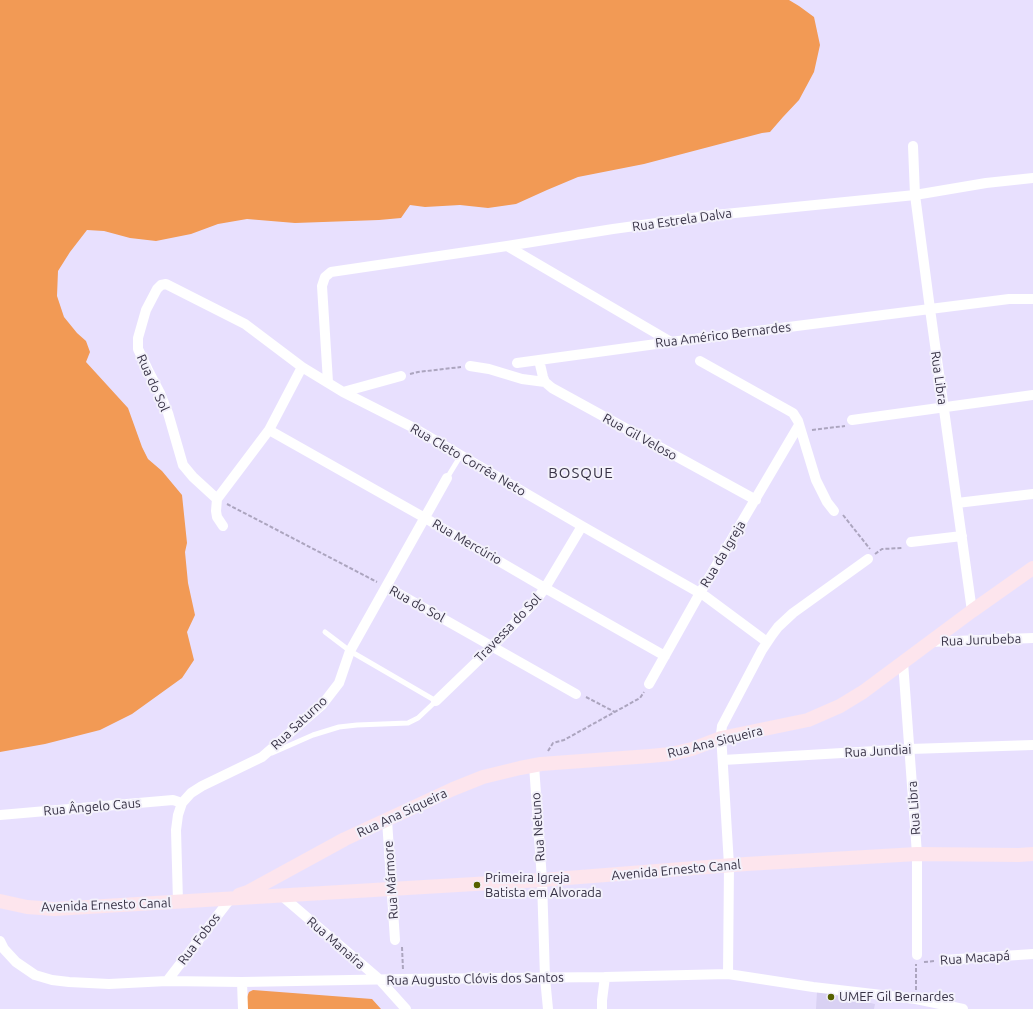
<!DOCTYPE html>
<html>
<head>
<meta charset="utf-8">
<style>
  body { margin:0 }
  canvas { display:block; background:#e8e0fe }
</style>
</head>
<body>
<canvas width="1033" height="1009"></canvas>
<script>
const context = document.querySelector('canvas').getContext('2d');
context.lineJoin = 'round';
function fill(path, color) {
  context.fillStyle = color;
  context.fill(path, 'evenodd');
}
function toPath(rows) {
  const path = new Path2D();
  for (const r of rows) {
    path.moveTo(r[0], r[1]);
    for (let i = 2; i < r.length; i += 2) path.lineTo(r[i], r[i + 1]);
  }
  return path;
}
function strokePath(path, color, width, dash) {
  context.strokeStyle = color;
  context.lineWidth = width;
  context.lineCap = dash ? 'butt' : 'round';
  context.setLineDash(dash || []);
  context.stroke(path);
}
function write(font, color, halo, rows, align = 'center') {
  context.font = font + ' Ubuntu,sans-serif';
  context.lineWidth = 4;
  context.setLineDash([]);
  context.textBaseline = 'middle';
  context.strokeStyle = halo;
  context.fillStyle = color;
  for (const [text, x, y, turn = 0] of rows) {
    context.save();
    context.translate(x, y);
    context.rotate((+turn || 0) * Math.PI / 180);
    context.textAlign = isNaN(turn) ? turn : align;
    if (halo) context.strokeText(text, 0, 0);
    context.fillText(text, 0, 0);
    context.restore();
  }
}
fill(toPath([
  [817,991,875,1004,874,1009,816,1009]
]), '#d9d1f3');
fill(toPath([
  [0,0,789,0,799,6,814,17,820,45,814,72,799,100,783,117,770,132,762,133,644,164,578,177,547,190,516,204,488,208,460,205,425,207,410,205,401,218,379,220,295,223,247,219,218,224,191,234,156,241,130,238,104,231,87,230,70,252,58,271,57,296,64,317,77,333,86,341,90,352,86,362,128,408,142,447,148,459,162,471,182,495,187,543,185,552,188,583,195,615,187,632,194,660,182,678,132,714,100,730,45,744,0,752],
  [253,990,372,999,381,1009,247,1009,247,997,249,992]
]), '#f29a55');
strokePath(toPath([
  [410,374,418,372,461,367],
  [812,430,845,426],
  [227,504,377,582],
  [843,515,870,549],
  [875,554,882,549,903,548],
  [586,697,615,712],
  [548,751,553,743,564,740,640,698,644,692],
  [402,947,403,970],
  [924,962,935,961],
  [916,990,916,964]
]), '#aca5bf', 2, [4, 2]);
strokePath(toPath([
  [447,478,461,455],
  [272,753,313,735,339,727,357,725,408,723,418,718,436,701,350,651,325,632]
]), '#fff', 5);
strokePath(toPath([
  [913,146,915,195,930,309,972,611],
  [507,246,671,342],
  [539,360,543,377,545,382,552,388,756,500],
  [700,361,793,413,798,421,816,480,827,502,834,511],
  [517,363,671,342,930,309,1009,299,1033,299],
  [470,366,489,369,522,379,545,382],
  [328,382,322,286,325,277,331,272,507,246,613,229,715,215,915,195,986,183,1033,178],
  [343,392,401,376],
  [852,420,1033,395],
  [269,430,425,518,545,588,665,656],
  [217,499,193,477,183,465,168,413,160,393,148,370,138,349,138,338,146,310,157,289,161,285,166,284,245,324,302,367,343,392,414,428,582,526,705,596,767,642],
  [217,499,269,430,302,367],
  [217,499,216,511,217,517,223,526],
  [957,503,1033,494],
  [911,542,962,536],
  [387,587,576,694],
  [929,642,1033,638],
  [903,662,917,854,917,955],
  [649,684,700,593,799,425],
  [436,701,492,647,534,603,545,588,582,526],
  [723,760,910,749,1033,745],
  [534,765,542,880,545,978,548,1009],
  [0,815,173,800,182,803],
  [387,820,395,940],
  [282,896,379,979,406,1009],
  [178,902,176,830,178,815,182,803,191,793,202,786,262,757,322,705,339,683,350,651,447,478],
  [0,941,4,949,16,962,35,975,52,980,69,982,109,984,167,981,242,982,404,979,605,977,728,974,813,987,916,999,963,1009],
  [944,960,1033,954],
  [728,974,729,865,721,734,722,726,762,650,772,635,778,627,793,613,868,559],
  [167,981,231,898],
  [242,982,243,1009],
  [602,1009,602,1000,605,977]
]), '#fff', 10);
strokePath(toPath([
  [239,895,248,892,259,886,345,839,453,789,483,777,520,768,541,764,650,756,671,754,692,749,721,738,808,720,840,706,863,692,972,611,1033,568],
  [0,901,27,907,54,909,542,880,746,864,917,854,1019,855,1033,854]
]), '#fde5ed', 14);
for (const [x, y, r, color] of [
  [477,885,4,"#566100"],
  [831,997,4,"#566100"]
]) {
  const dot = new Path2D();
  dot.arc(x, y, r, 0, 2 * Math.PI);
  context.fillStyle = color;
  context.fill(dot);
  strokePath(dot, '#f3f1fb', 1.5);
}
write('13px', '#373245', '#f3f1fb', [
  ["Rua Estrela Dalva",682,220,-8],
  ["Rua Américo Bernardes",723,335,-7],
  ["Rua Libra",939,378,82],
  ["Rua do Sol",153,383,66],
  ["Rua Gil Veloso",640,437,29],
  ["Rua Cleto Corrêa Neto",468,460,30],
  ["Rua Mercúrio",467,542,30],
  ["Rua da Igreja",723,554,-59],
  ["Rua do Sol",417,604,29],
  ["Travessa do Sol",508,628,-46],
  ["Rua Jurubeba",981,640,-2],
  ["Rua Saturno",299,723,-43],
  ["Rua Ana Siqueira",715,742,-14],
  ["Rua Jundiai",878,751,-3],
  ["Rua Ângelo Caus",92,807,-5],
  ["Rua Libra",914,808,-94],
  ["Rua Ana Siqueira",402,813,-25],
  ["Rua Netuno",538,827,-94],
  ["Avenida Ernesto Canal",676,870,-5],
  ["Rua Mármore",391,880,-94],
  ["Avenida Ernesto Canal",106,905,-2],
  ["Rua Fobos",199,939,-53],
  ["Rua Manaíra",336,943,41],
  ["Rua Macapá",975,958,-4],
  ["Rua Augusto Clóvis dos Santos",475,979,-1]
]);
write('13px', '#373245', '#f3f1fb', [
  ["Primeira Igreja",485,878],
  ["Batista em Alvorada",485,893],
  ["UMEF Gil Bernardes",839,997]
], 'left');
context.letterSpacing = '1px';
write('15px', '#373245', '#f3f1fb', [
  ["BOSQUE",581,473]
]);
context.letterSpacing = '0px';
</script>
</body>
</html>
